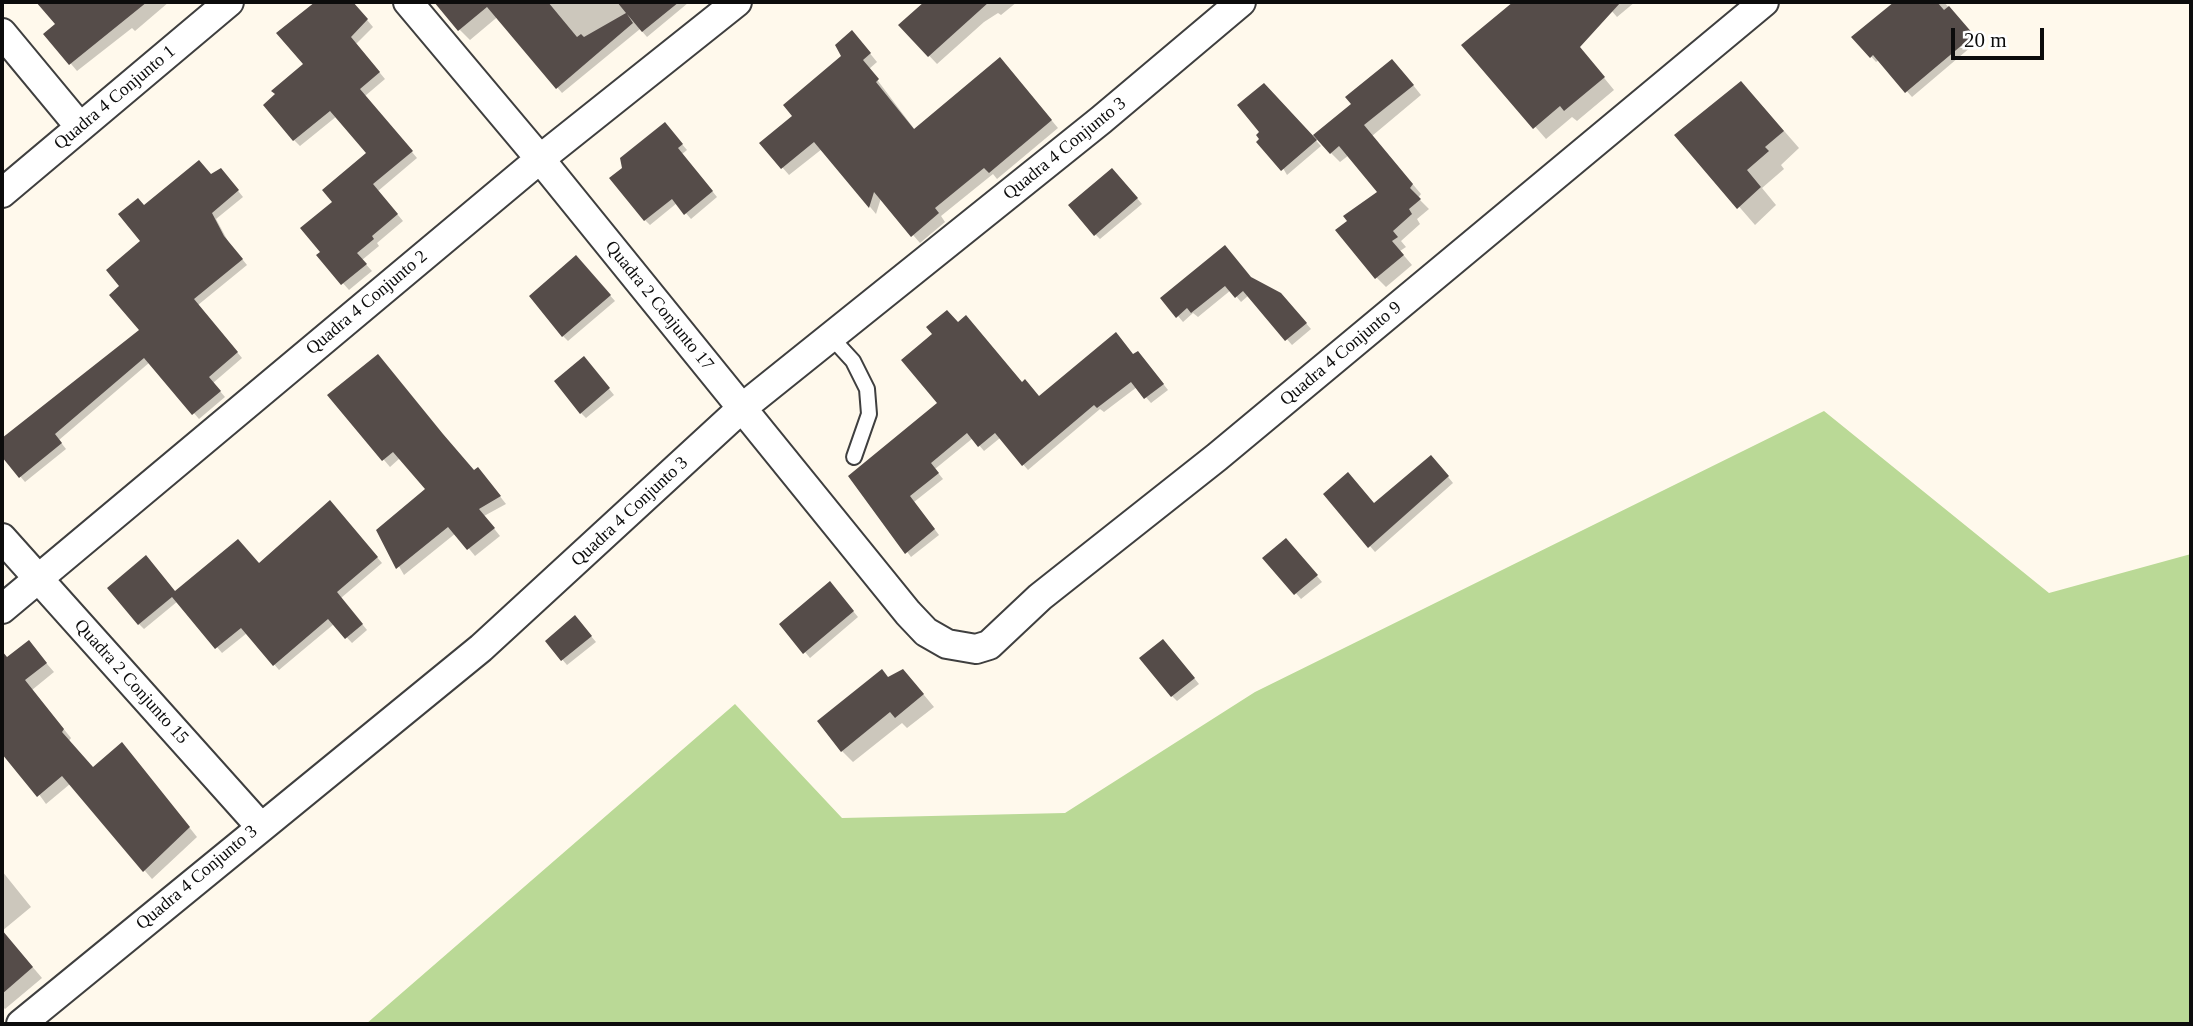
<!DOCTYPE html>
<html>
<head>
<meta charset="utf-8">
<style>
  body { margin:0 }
  #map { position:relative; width:2193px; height:1026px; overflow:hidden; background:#fff9ec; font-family:Georgia,serif }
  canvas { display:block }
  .frame { position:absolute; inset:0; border:4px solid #0c0c0c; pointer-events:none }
  .scale { position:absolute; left:1951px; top:28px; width:93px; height:32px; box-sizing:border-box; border:4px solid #0c0c0c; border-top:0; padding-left:9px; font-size:21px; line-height:24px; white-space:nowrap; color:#0c0c0c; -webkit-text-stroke:5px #fff; paint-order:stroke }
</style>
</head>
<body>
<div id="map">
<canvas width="2193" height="1026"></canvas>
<div class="frame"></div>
<div class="scale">20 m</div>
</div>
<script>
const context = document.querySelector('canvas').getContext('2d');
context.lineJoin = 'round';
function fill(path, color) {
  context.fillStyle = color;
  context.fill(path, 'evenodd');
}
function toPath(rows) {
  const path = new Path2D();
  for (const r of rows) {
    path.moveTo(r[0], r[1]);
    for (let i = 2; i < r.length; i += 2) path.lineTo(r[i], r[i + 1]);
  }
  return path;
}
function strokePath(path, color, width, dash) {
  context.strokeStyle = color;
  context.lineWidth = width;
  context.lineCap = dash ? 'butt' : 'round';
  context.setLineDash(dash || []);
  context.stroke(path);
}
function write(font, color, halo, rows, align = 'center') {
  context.font = font + ' Georgia,serif';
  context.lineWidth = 7;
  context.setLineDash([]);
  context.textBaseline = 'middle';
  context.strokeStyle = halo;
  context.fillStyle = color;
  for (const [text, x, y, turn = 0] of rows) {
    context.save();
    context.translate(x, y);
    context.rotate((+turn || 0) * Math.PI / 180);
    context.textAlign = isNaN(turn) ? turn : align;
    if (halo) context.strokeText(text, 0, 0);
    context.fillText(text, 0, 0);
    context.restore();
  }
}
fill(toPath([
  [1824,411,2049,593,2191,554,2191,1024,366,1024,735,704,842,818,1065,813,1255,692]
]), '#bad996');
fill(toPath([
  [37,2,169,2,135,31,132,28,77,71,46,34,57,25],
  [317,2,352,2,373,27,356,44,385,79,365,96,417,158,378,191,403,221,377,243,379,246,362,260,372,271,349,290,318,255,322,252,334,202,369,153,337,116,300,146,294,140,305,65,279,33],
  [443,2,489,2,501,14,470,40,459,29],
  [534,2,687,2,688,3,647,37,640,29,562,93,505,26],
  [927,2,1017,2,1001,15,998,13,984,22,937,64,900,25],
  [1515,2,1542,2,1614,90,1577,121,1572,117,1546,139,1464,45],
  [1604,2,1635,2,1617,17],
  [1895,2,1944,2,1978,41,1912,97,1879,60,1876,62,1854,37],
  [859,40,877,62,869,69,915,130,1007,67,1058,128,997,179,993,174,941,216,945,222,920,243,881,198,876,214,822,149,789,175,762,144,795,116],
  [1401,70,1421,95,1372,136,1421,194,1418,198,1429,209,1417,219,1420,224,1401,241,1406,247,1400,251,1412,265,1386,287,1376,277,1380,192,1349,155,1340,162,1331,153],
  [1264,85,1321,146,1287,175,1262,132],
  [1757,100,1799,148,1781,165,1784,169,1762,188,1776,205,1755,225,1677,135],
  [670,130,687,150,682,154,717,197,691,219,677,203,650,225,645,220],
  [1117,175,1142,204,1100,239,1095,234],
  [211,176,226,176,243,197,216,219,229,243,247,265,198,305,242,358,213,383,225,397,199,419,150,362,59,440,66,449,25,482,2,455,2,440,142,331,122,286,143,241,145,207],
  [581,263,615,301,568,341,563,336],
  [1252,280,1286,300,1311,329,1292,345,1249,295,1241,302,1231,290,1198,317,1193,313,1183,322,1163,298],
  [1134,355,1143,358,1168,390,1151,403,1137,387,1104,412,1100,409,1028,470,1000,438,984,451,973,438,935,469,943,479,914,502,939,535,911,557,851,477,1022,384,1040,398],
  [589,364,614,395,586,418,581,413],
  [329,395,449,443,475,472,484,476,506,504,484,516,500,536,475,556,456,533,404,575,378,530,428,490,400,458,390,467],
  [1436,462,1453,483,1375,552,1325,494,1375,505],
  [335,508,382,563,341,598,367,630,352,643,334,624,279,670,247,633,222,653,178,601,144,629,139,624,176,593,259,565],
  [1291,545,1322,582,1301,599,1265,558],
  [835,589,858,617,810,658,805,652],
  [580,623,596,642,567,665,547,642],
  [28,642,54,672,32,690,71,738,69,741,93,769,130,753,197,837,152,879,70,784,46,804,2,743,2,674,5,672,2,664],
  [1168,646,1199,684,1177,701,1172,696],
  [889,679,914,683,934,707,907,728,902,723,853,762,842,751],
  [2,871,31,907,2,931,42,978,5,1009,2,1006]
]), '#0003');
fill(toPath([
  [36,2,147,2,69,65,43,34,55,24],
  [315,2,353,2,368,19,351,37,380,72,360,89,413,151,373,184,398,214,372,236,374,239,357,253,367,264,341,285,316,255,320,252,300,228,332,202,322,190,366,153,330,111,293,141,263,105,275,94,271,91,303,64,276,33],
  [434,2,548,2,577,37,581,34,584,37,626,13,617,2,679,2,642,32,627,14,633,23,556,89,487,7,458,31],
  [924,2,989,2,928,57,898,25],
  [1513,2,1621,2,1580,47,1605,77,1564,111,1560,106,1533,129,1461,45],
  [1894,2,1937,2,1944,10,1949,6,1974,35,1905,93,1873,55,1870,58,1851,37],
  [852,30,871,53,863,60,879,79,876,82,914,129,1000,57,1052,120,989,173,984,168,935,208,939,213,911,237,874,192,869,208,814,142,781,169,759,143,792,116,783,105,841,56,835,45],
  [1392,59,1414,85,1364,125,1413,184,1410,188,1421,199,1409,209,1412,214,1393,231,1398,237,1392,241,1404,255,1375,279,1335,230,1347,221,1343,216,1377,192,1339,146,1330,154,1313,135,1351,104,1345,97],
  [1741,81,1784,131,1765,147,1769,151,1747,170,1761,187,1737,209,1674,135],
  [1264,83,1317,140,1281,171,1256,142,1259,139,1256,135,1259,132,1237,105],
  [665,122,683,144,678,148,713,191,684,215,672,199,644,221,609,178,622,168,620,158],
  [199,160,211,174,221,168,239,190,212,213,224,236,243,259,194,299,238,352,209,377,221,391,192,415,144,358,55,434,62,443,19,478,2,457,2,438,139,330,109,295,119,286,106,270,140,241,118,214,138,198,144,205],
  [1112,168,1138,198,1094,236,1068,205],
  [1225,245,1251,277,1281,293,1307,323,1285,341,1243,291,1235,298,1225,286,1191,313,1187,308,1176,318,1160,298],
  [576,255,611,295,562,337,529,296],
  [947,310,958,322,966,315,1022,382,1025,379,1039,396,1116,332,1133,354,1138,351,1164,384,1144,399,1131,382,1097,408,1094,405,1022,466,995,433,978,447,967,433,931,463,939,473,910,496,935,529,905,554,848,476,937,403,901,360,932,334,926,327],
  [378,354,443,434,474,470,478,467,501,496,479,509,495,528,467,550,448,527,396,569,376,530,425,489,393,452,382,461,327,395],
  [584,356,610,388,580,414,554,381],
  [1431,455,1449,476,1368,548,1323,494,1348,472,1374,503],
  [330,500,378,557,337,592,363,624,345,639,328,619,273,666,241,628,215,649,172,597,138,625,107,588,146,555,175,591,238,539,259,563],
  [1286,538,1318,575,1294,595,1262,558],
  [830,581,854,611,803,654,779,624],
  [575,615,592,636,561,661,545,641],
  [1163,639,1195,678,1171,697,1139,658],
  [29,640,47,663,25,680,64,729,62,732,93,767,122,742,190,827,143,872,62,776,37,797,2,754,2,651,7,657],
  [882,669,888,677,903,669,924,694,895,718,890,712,841,752,817,721],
  [2,930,33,967,2,994]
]), '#554c49');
const lane = toPath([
  [831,337,853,361,867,389,869,414,854,457]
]);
const street = toPath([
  [408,2,540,159,908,613,926,632,947,644,976,649,989,645,1040,597,1217,457,1764,2],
  [2,33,80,127],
  [2,193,229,2],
  [2,538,260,826],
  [2,609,540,159,737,2],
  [21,1024,481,648,742,408,1101,120,1241,2]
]);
strokePath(lane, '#3f3f3f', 18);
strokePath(street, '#3f3f3f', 32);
strokePath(lane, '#fff', 14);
strokePath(street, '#fff', 28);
write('18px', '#0c0c0c', '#fff', [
  ["Quadra 4 Conjunto 1",115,98,-40],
  ["Quadra 4 Conjunto 3",1065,149,-39],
  ["Quadra 4 Conjunto 2",367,303,-40],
  ["Quadra 2 Conjunto 17",659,306,51],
  ["Quadra 4 Conjunto 9",1341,354,-40],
  ["Quadra 4 Conjunto 3",630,512,-43],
  ["Quadra 2 Conjunto 15",131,682,48],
  ["Quadra 4 Conjunto 3",197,878,-40]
]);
</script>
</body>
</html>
